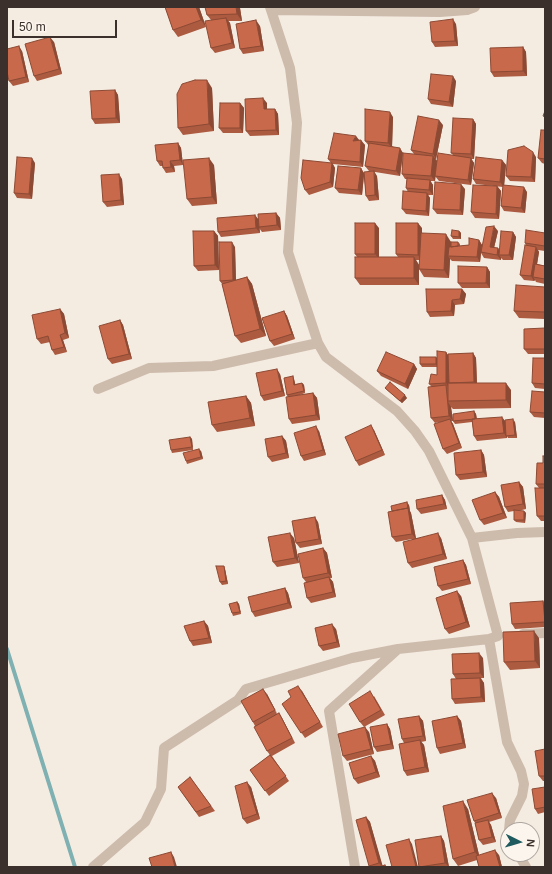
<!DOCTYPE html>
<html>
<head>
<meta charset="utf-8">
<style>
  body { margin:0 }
  #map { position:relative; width:552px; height:874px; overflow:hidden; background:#f4ebe1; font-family:Helvetica,sans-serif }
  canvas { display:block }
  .frame { position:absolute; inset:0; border:8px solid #3b302b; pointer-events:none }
  .north { position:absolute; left:500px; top:822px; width:40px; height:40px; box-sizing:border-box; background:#fbf5ee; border:1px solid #aea6a0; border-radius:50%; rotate:95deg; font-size:11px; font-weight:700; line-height:16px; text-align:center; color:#3b302b }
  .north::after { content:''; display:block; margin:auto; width:14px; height:18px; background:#1f5a5e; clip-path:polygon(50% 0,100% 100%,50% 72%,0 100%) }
  .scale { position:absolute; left:12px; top:20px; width:105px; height:18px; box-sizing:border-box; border:2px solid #3b302b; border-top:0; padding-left:5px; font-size:12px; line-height:14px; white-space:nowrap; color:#3b302b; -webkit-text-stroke:3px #fbf5ee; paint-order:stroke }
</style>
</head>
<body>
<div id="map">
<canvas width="552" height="874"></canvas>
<div class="frame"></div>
<div class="north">N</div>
<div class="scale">50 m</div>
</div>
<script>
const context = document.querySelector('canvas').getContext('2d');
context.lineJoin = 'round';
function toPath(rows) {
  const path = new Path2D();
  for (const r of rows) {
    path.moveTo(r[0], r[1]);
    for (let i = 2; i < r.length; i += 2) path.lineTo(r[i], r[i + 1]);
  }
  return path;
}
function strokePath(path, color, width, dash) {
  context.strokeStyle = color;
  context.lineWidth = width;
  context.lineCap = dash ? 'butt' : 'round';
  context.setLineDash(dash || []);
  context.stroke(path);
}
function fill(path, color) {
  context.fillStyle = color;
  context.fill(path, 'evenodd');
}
strokePath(toPath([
  [7,649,75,867]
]), '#7fb0b2', 4);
strokePath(toPath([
  [270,7,290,68,297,123,288,252,318,343,326,357,397,411,415,431,429,451,472,538,498,636,489,639,507,742,521,771,524,784,522,796,510,820,509,830],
  [271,10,440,12,467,10,475,7],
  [98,389,149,368,213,366,318,343],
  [472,538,517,533,545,532],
  [523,634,545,633],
  [518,854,526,867],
  [93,867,145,822,161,789,164,748,238,700,246,689,352,658,398,649,489,639],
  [355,867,329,711,398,649]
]), '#cdbbac', 10);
fill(toPath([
  [165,7,199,7,206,27,178,37,173,30],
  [205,7,249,7,240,8,242,21,228,21,230,23,235,48,215,53,211,48,211,20,207,15],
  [456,24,458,46,435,47,432,42],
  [260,26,264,51,243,54,240,49],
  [54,42,62,74,37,81,34,76],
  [523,47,526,52,527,76,494,77,491,72],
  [22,51,29,82,13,86,9,81],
  [456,81,453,107,431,104,428,99],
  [212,88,214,131,183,135,178,128],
  [115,90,118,95,120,123,95,124,92,119],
  [240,103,244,108,243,133,223,133,219,128],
  [267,103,267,109,275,109,278,114,279,135,250,136,246,131],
  [393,117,392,146,403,153,400,176,369,171,365,166,369,146,365,141],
  [473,119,476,124,474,159,471,159,474,163,471,185,439,181,435,176,453,155,451,153],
  [443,125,436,159,435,159,437,161,435,181,430,181,433,185,433,195,428,195,430,198,429,216,406,214,402,209,408,192,406,188,407,179,405,179,402,174,414,154,411,150],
  [545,130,545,164,542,163,538,158],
  [359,140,365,145,363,167,333,164,335,168,333,187,309,195,305,190,331,163,328,159],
  [178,143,181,148,183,165,174,166,175,172,166,173,163,168,163,166,160,166,157,161],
  [536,157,535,182,510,181,506,176],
  [502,160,506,165,504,185,527,192,525,213,504,211,501,206,503,187,476,184,473,179],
  [35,163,32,199,17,198,14,193],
  [214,165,217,204,192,206,187,199],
  [361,168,364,173,377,176,379,200,369,201,366,196,364,176,362,195,339,193,335,188],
  [122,179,124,205,107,207,103,202],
  [497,186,501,191,499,219,475,218,471,212],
  [465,189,463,215,437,214,433,209],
  [276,213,280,218,281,230,262,232,259,228,260,233,221,237,218,232,258,220],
  [379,228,379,257,398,257,396,254,422,228,422,233,451,242,458,242,460,244,460,246,469,245,479,240,482,245,498,231,494,248,498,248,499,251,513,232,516,237,513,260,503,260,501,258,501,260,484,258,481,253,480,262,452,261,450,259,449,278,424,277,419,269,420,260,416,260,419,265,419,285,360,285,355,278,357,257,355,254],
  [214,231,218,236,219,270,198,271,194,266],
  [459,231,461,233,461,239,453,239,451,236],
  [545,233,545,251,538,250,539,252,537,264,545,266,545,284,536,282,535,280,534,281,524,280,520,275,526,245,525,243],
  [235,247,236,280,247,277,252,284,266,336,241,343,235,336,222,284,220,281],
  [487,267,490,272,490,288,462,288,458,283],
  [545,287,545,319,519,318,514,311],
  [462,289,466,294,464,304,455,305,454,316,430,317,427,312],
  [60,309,64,314,69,338,63,340,67,352,55,355,52,350,50,342,41,344,37,339],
  [284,311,287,316,295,339,274,346,270,341],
  [120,320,123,325,132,359,112,364,108,359],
  [545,328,545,354,528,354,524,349],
  [446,352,448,355,473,353,476,358,477,383,511,390,511,408,453,409,451,407,453,421,451,421,453,424,462,448,447,454,443,449,440,422,435,423,431,418,432,387,429,384,437,375,437,367,422,367,420,364,436,357,437,359],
  [545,358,545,389,535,388,532,383],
  [414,364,417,369,408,389,381,376,377,371],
  [280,374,285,396,264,401,261,396],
  [293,376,294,379,295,384,302,383,304,385,305,393,297,396,313,393,317,398,320,420,292,424,289,419,288,397,287,395],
  [385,388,407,398,402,403,387,390],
  [545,392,545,418,534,417,530,412],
  [246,396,251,403,255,426,217,432,212,425],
  [474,411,476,414,477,419,515,422,517,438,508,438,507,436,507,438,477,441,474,436,472,422,455,424,453,421],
  [374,430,385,455,359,466,356,461],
  [319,431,326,455,304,461,301,456],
  [282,436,286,441,289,458,272,462,268,457],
  [190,437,192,439,193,450,172,453,171,450],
  [481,450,484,455,487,477,460,480,456,475],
  [201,451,203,459,187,464,186,461],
  [545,456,545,521,541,521,537,516,539,488,536,484],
  [519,482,523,487,526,509,518,511,524,511,526,513,525,523,516,522,514,520,514,511,508,512,505,507],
  [495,492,499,497,507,518,484,525,480,520],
  [442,495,445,500,447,509,421,514,417,509],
  [409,505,410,511,411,513,416,538,441,538,447,559,412,568,408,563,412,539,396,542,392,537,392,511],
  [318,522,322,544,300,548,296,543],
  [294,538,299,563,277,567,273,562],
  [323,548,327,553,332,578,330,578,333,582,336,597,311,603,307,598,306,582,303,578],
  [463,560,466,565,471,584,442,591,438,586],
  [224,566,225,569,228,584,222,585,220,582],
  [285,588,288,593,292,608,255,617,252,612],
  [461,596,470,627,449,634,445,629],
  [237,602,239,604,241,614,233,616,232,613],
  [545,603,545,627,515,629,512,624],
  [204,621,208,626,212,643,193,646,190,641],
  [336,629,340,647,323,651,319,646],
  [539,638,540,668,510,670,504,662],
  [483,658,484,678,481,678,484,683,485,702,455,704,452,699,456,679,453,674],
  [302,691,323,727,305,738,282,704],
  [267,694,277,714,279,713,282,718,295,743,272,756,289,781,269,796,250,770,270,755,267,751,255,726,253,722],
  [374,696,385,715,364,727,360,722],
  [419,716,423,721,426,741,421,742,424,745,429,772,407,776,404,771,404,743,402,739],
  [457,716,461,721,466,748,440,754,437,748],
  [387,724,390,729,394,749,377,752,374,747],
  [369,732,374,754,347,761,343,756],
  [545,749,545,781,543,781,539,776],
  [371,756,375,761,380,777,358,784,354,779],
  [190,777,215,811,199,817,178,787],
  [251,787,260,819,247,824,243,819],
  [545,787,545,812,538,814,535,809],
  [496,798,502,818,489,822,491,825,496,842,483,845,479,840,475,823,474,821],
  [468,809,479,855,499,855,502,867,479,867,477,860,458,866,453,859],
  [366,817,370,822,382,866,386,867,370,867,369,866],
  [441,836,444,841,449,867,419,867]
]), '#ac5a40');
fill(toPath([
  [196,7,199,7,206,27,201,20],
  [236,7,240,7,240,8,242,21,237,14],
  [226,18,230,23,235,48,232,43],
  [453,19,456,24,458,46,455,41],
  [256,20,260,26,264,51,261,46],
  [50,37,54,42,62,74,59,69],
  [19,46,22,51,29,82,26,77],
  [523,47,526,52,527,76,523,71],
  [453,76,456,81,453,107,449,102],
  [207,80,212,88,214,131,209,124],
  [115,90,118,95,120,123,116,118],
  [263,98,267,103,267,115,264,109],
  [240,103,244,108,243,133,240,128],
  [275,109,278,114,279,135,276,130],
  [390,112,393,117,392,148,388,143],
  [473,119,476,124,474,159,471,154],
  [439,120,443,125,436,159,433,154],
  [356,136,360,141,353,141],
  [361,140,365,145,363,167,360,162],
  [178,143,181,148,183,165,180,160],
  [400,148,403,153,400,176,396,171],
  [533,152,536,157,535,182,531,177],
  [433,156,437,161,435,181,431,176],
  [32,158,35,163,32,199,29,194],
  [209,158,214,165,217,204,212,197],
  [471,158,474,163,471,185,468,180],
  [502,160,506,165,504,187,500,182],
  [170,161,174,166,175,172,171,167],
  [332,163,335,168,333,187,330,182],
  [361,168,364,174,362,195,358,190],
  [374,171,377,176,379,200,375,195],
  [119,174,122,179,124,205,121,200],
  [430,180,433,185,433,195,429,190],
  [461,184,465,189,463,215,460,210],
  [497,186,501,191,499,219,496,214],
  [524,187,527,192,525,213,521,208],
  [427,193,430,198,429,216,426,211],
  [276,213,280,218,281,230,277,225],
  [255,215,259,220,260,233,256,228],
  [375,223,379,228,379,259,375,254],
  [418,223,422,228,421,260,418,255],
  [494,226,498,231,493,252,490,247],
  [214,231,218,236,219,270,215,265],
  [459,231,461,233,461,239,459,237],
  [513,232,516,237,513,260,509,255],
  [446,234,451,242,450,256,448,256,450,259,449,278,444,270],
  [479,240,482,245,480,262,477,257],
  [232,242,235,247,236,285,233,280],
  [536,247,539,252,535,277,533,277,535,280,534,281,531,276],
  [498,248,501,253,499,255,501,258,501,260,497,255],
  [414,257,419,265,419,285,414,278],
  [487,267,490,272,490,288,486,283],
  [247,277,252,284,266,336,260,329],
  [462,289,466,294,464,304,460,299],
  [452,300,455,305,454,316,451,311],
  [60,309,64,314,69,338,65,333],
  [284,311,287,316,295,339,292,334],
  [120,320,123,325,132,359,129,354],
  [60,335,63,340,67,352,64,347],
  [446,352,449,357,449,388,446,383],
  [473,353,476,358,477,387,474,382],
  [436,357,438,359,438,367,436,364],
  [414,364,417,369,408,389,405,384],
  [277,369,280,374,285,396,282,391],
  [293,376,294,379,296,387,294,385],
  [302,383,304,385,305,393,304,391],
  [506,383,511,390,511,408,506,400],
  [313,393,317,398,320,420,316,415],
  [405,395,407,398,402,403,400,401],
  [246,396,251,403,255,426,250,418],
  [448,402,451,407,453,421,449,416],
  [474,411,476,414,477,421,475,419],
  [502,417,506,422,507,438,504,433],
  [450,419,453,424,462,448,459,443],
  [513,419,515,422,517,438,515,435],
  [371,425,374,430,385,455,382,450],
  [316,426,319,431,326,455,323,450],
  [282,436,286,441,289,458,286,453],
  [190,437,192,439,193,450,192,447],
  [199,449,201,451,203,459,201,457],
  [481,450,484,455,487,477,483,472],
  [519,482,523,487,526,509,523,504],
  [495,492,499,497,507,518,503,513],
  [442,495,445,500,447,509,444,504],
  [407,502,409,505,410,511,408,509],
  [408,508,411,513,416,539,412,534],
  [524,511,526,513,525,523,524,520],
  [315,517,318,522,322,544,319,539],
  [290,533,294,538,299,563,295,558],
  [438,533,441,538,447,559,443,554],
  [323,548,327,553,332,578,328,573],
  [463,560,466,565,471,584,468,579],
  [224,566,225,569,228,584,226,581],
  [329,577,333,582,336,597,333,592],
  [285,588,288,593,292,608,288,603],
  [457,591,461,596,470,627,466,622],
  [543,601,545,603,545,622],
  [237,602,239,604,241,614,240,612],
  [204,621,208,626,212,643,209,638],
  [332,624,336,629,340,647,337,642],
  [534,631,539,638,540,668,535,661],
  [479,653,483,658,484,678,480,673],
  [480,678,484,683,485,702,481,697],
  [298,686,302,691,323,727,320,722],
  [263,689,267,694,278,715,275,710],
  [279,713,282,718,295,743,292,738],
  [419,716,423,721,426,741,423,736],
  [457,716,461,721,466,748,463,743],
  [387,724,390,729,394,749,391,744],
  [365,727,369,732,374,754,371,749],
  [420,740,424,745,429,772,425,767],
  [371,756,375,761,380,777,376,772],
  [247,782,251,787,260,819,257,814],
  [492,793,496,798,502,818,499,813],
  [463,801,468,809,480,859,475,852],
  [366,817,370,822,383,867,379,863],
  [488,820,491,825,496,842,492,837],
  [441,836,444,841,449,867,445,863],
  [409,839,412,844,418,867,416,867],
  [495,850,499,855,502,867,500,867],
  [171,852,174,857,177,867,175,867]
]), '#8c4a34');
const building = toPath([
  [165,7,196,7,201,20,173,30,165,7],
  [205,7,236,7,237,14,207,15,205,7],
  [226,18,232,43,211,48,205,21,226,18],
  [453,19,455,41,432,42,430,22,453,19],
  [256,20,261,46,240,49,236,24,256,20],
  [50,37,59,69,34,76,25,44,50,37],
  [19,46,26,77,9,81,7,72,7,49,19,46],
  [523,47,523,71,491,72,490,48,523,47],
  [431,74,453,76,449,102,428,99,431,74],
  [195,80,207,80,209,124,178,128,177,94,182,84,195,80],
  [115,90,116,118,92,119,90,91,115,90],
  [263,98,264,109,275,109,276,130,246,131,245,99,263,98],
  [220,103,240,103,240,128,219,128,220,103],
  [365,109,390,112,388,143,365,141,365,109],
  [545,111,545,117,543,116,545,111],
  [418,116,439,120,433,154,411,150,418,116],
  [453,118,473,119,471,154,451,153,453,118],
  [541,130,545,130,545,159,538,158,541,130],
  [334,133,356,136,353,141,361,140,360,162,328,159,334,133],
  [178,143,180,160,170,161,171,167,163,168,162,161,157,161,155,145,178,143],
  [369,143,400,148,396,171,365,166,369,143],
  [524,146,533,152,531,177,506,176,508,150,524,146],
  [403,153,433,156,431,176,402,174,403,153],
  [438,153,471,158,468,180,435,176,438,153],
  [17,157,32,158,29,194,14,193,17,157],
  [476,157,502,160,500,182,473,179,476,157],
  [209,158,212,197,187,199,183,160,209,158],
  [303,160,332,163,330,182,305,190,301,178,303,160],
  [338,166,361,168,358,190,335,188,338,166],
  [374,171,375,195,366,196,364,172,374,171],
  [119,174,121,200,103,202,101,175,119,174],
  [407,178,430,180,429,190,406,188,407,178],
  [435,182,461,184,460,210,433,209,435,182],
  [473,185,497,186,496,214,471,212,473,185],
  [503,185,524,187,521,208,501,206,503,185],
  [403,191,427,193,426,211,402,209,403,191],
  [276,213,277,225,259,227,258,214,276,213],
  [255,215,256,228,218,232,217,218,255,215],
  [355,223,375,223,375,254,355,254,355,223],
  [396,223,418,223,418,255,396,254,396,223],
  [494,226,490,247,498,248,497,255,481,252,486,227,494,226],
  [452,230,459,231,459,237,451,236,452,230],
  [526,230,545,233,545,246,525,243,526,230],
  [193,231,214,231,215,265,194,266,193,231],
  [501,231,513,232,509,255,499,255,501,231],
  [421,233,446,234,444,270,419,269,421,233],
  [469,238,479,240,477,257,448,256,449,247,469,245,469,238],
  [219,242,232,242,233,280,220,281,219,242],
  [451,242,458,242,458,246,451,247,451,242],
  [525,245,536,247,531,276,520,275,525,245],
  [355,257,414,257,414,278,355,278,355,257],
  [535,264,545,266,545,279,533,277,535,264],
  [458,266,487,267,486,283,458,283,458,266],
  [247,277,260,329,235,336,222,284,247,277],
  [516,285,545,287,545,312,514,311,516,285],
  [426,289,462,289,460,299,452,300,451,311,427,312,426,289],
  [60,309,65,333,60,335,64,347,52,350,48,336,37,339,32,315,60,309],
  [284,311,292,334,270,341,262,318,284,311],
  [120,320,129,354,108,359,99,326,120,320],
  [545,328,545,349,524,349,524,329,545,328],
  [437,351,446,352,446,383,429,384,431,374,437,375,437,351],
  [386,352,414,364,405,384,377,371,386,352],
  [473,353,474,382,449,383,448,354,473,353],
  [420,357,436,357,436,364,420,364,420,357],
  [533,358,545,358,545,384,532,383,533,358],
  [277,369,282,391,261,396,256,373,277,369],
  [293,376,294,385,302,383,304,391,287,395,284,378,293,376],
  [390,382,405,395,400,401,385,388,390,382],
  [448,383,506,383,506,400,448,401,448,383],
  [446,385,449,416,431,418,428,387,446,385],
  [532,391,545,392,545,413,530,412,532,391],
  [313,393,316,415,289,419,286,397,313,393],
  [246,396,250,418,212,425,208,402,246,396],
  [474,411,475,419,453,421,453,414,474,411],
  [502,417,504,433,474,436,472,419,502,417],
  [450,419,459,443,443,449,434,424,450,419],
  [513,419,515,435,506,436,505,420,513,419],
  [371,425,382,450,356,461,345,437,371,425],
  [316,426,323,450,301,456,294,433,316,426],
  [282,436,286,453,268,457,265,439,282,436],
  [190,437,192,447,171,450,169,440,190,437],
  [199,449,201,457,186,461,183,453,199,449],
  [481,450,483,472,456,475,454,453,481,450],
  [543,456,545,456,545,484,536,484,537,463,543,463,543,456],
  [519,482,523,504,505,507,501,485,519,482],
  [535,488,545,488,545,516,537,516,535,488],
  [495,492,503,513,480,520,472,500,495,492],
  [442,495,444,504,417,509,416,500,442,495],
  [407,502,408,509,408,508,392,511,391,506,407,502],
  [408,508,412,534,392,537,388,512,408,508],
  [514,510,524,511,524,520,514,520,514,510],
  [315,517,319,539,296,543,292,521,315,517],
  [290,533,295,558,273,562,268,537,290,533],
  [438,533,443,554,408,563,403,542,438,533],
  [323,548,328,573,303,578,298,554,323,548],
  [463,560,468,579,438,586,434,567,463,560],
  [216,566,224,566,226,581,220,582,216,566],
  [329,577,333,592,307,598,304,583,329,577],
  [285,588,288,603,252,612,248,597,285,588],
  [457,591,466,622,445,629,436,598,457,591],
  [543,601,545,622,512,624,510,603,543,601],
  [237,602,240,612,232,613,229,604,237,602],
  [204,621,209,638,190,641,184,626,204,621],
  [332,624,337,642,319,646,315,628,332,624],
  [534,631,535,661,504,662,503,632,534,631],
  [479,653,480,673,453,674,452,654,479,653],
  [480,678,481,697,452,699,451,679,480,678],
  [298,686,320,722,301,733,282,704,291,697,288,691,298,686],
  [263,689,275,710,253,722,241,701,263,689],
  [370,691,381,710,360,722,349,704,370,691],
  [279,713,292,738,267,751,254,727,279,713],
  [419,716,423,736,402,739,398,719,419,716],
  [457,716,463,743,437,748,432,721,457,716],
  [387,724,391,744,374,747,370,727,387,724],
  [365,727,371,749,343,756,338,734,365,727],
  [420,740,425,767,404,771,399,744,420,740],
  [545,749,545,776,539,776,535,751,545,749],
  [270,755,286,776,265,791,250,770,270,755],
  [371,756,376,772,354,779,349,763,371,756],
  [190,777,211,806,196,812,178,787,190,777],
  [247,782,257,814,243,819,235,786,247,782],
  [545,787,545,807,535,809,532,789,545,787],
  [492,793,499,813,474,821,467,800,492,793],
  [463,801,475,852,453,859,443,806,463,801],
  [366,817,379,863,369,866,356,820,366,817],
  [488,820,492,837,479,840,475,823,488,820],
  [441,836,445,863,419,867,415,840,441,836],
  [409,839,416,867,392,867,386,845,409,839],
  [495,850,500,867,479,867,476,856,495,850],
  [171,852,175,867,152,867,149,858,171,852],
  [385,865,386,867,378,867,385,865]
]);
fill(building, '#c8694b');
strokePath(building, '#8c4a34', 1);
</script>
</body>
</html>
